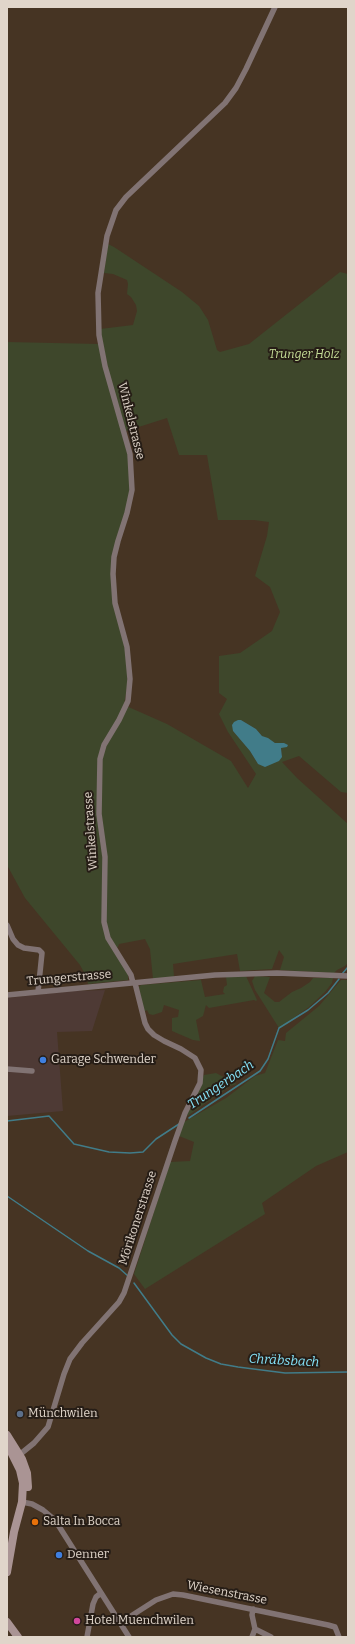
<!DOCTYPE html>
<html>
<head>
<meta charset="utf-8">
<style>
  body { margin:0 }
  #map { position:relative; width:355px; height:1644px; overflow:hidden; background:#463423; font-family:Bitter,serif }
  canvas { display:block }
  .frame { position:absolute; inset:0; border:8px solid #e0d5ca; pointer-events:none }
</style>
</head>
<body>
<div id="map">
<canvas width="355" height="1644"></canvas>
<div class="frame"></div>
</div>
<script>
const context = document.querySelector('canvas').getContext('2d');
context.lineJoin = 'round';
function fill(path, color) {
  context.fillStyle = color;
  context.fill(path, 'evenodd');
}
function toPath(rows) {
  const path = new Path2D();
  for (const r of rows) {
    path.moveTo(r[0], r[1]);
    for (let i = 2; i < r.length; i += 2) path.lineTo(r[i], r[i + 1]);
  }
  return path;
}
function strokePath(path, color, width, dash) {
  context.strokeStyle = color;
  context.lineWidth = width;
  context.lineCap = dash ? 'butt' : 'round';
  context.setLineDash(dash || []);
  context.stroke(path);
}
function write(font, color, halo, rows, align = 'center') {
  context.font = font + ' Bitter,serif';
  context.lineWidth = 4;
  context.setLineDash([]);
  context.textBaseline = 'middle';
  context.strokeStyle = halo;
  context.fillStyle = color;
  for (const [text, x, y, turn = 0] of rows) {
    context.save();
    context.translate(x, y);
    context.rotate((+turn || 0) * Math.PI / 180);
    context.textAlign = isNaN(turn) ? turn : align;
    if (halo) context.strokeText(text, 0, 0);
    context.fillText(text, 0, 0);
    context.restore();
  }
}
fill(toPath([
  [105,990,92,1031,57,1032,63,1111,7,1116,7,998,71,991]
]), '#4e3a35');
fill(toPath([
  [108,244,114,247,182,292,199,306,208,320,217,350,220,352,249,344,340,272,348,274,348,793,341,792,299,756,282,762,297,778,348,824,348,963,345,966,337,970,334,973,280,970,284,957,279,950,272,969,240,971,237,954,173,964,174,977,153,979,150,949,145,939,119,944,118,947,115,949,128,974,128,980,88,984,87,978,80,965,25,898,7,865,7,342,99,344,128,450,131,487,111,576,126,652,128,682,124,705,167,724,231,761,248,788,256,774,228,732,219,714,227,699,219,693,219,656,240,653,272,631,280,612,270,587,255,576,267,536,269,522,254,520,218,520,207,455,179,455,167,418,126,431,110,378,100,329,133,325,137,311,136,305,131,297,127,294,128,284,127,280,113,274,104,273],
  [241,720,256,729,262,736,275,743,281,748,282,755,258,764,250,751,233,731],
  [246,976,257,1000,256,1001,254,1000,209,1008,206,1005,203,1016,196,1020,200,1041,193,1040,172,1031,172,1018,178,1017,179,1010,164,1005,162,1012,153,1015,149,1014,147,1010,144,1012,139,987,141,985,201,980,205,997,225,994,223,992,224,987,227,985,226,977],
  [255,976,270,977,264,993,275,1002,279,1002,292,992,301,988,310,982,313,978,333,978,332,983,325,992,309,1007,279,1028,255,990,252,981],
  [341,980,348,980,348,1152,316,1166,262,1203,265,1214,145,1289,134,1274,170,1162,190,1161,194,1142,179,1136,184,1122,226,1098,255,1076,265,1073,278,1040,285,1041,286,1033,319,1006],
  [216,1073,237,1084,230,1086,222,1092,216,1090,215,1094,216,1096,186,1117,204,1075]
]), '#3e472b');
fill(toPath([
  [238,720,241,720,256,729,262,736,268,738,275,743,284,743,288,745,287,747,281,748,282,757,279,761,265,767,258,764,250,751,233,731,232,725,234,722]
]), '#417c89');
strokePath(toPath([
  [342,974,348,967],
  [189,1118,260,1071,268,1059,279,1028,308,1010,328,993,339,979],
  [7,1121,49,1116,74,1144,109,1152,130,1153,143,1152,156,1139,179,1124],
  [7,1196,88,1251,119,1268,128,1276],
  [134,1283,172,1335,181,1344,206,1358,221,1364,238,1367,285,1373,348,1372]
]), '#417c89', 1.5);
strokePath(toPath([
  [7,925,13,939,18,945,24,948,39,950,42,953,38,992],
  [133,983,131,975,108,938,104,922,105,857,99,814,100,759,104,745,119,720,128,701,130,679,127,647,115,603,113,574,114,557,118,541,127,513,132,490,130,454,105,366,99,335,98,293,107,236,116,210,126,197,225,103,236,88,246,69,275,7],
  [7,995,215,975,277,973,348,976],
  [7,1069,32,1071],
  [18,1456,34,1443,48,1427,64,1374,70,1359,82,1343,119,1302,124,1293,175,1141,185,1113,200,1083,201,1070,195,1058,181,1049,164,1041,154,1035,148,1029,145,1023,135,983],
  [22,1502,32,1504,43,1510,55,1520,129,1637],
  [120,1623,156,1600,173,1594,183,1595,328,1625,335,1627,339,1637],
  [255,1629,271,1637],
  [87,1637,93,1604,96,1597,101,1593],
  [252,1637,255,1629,252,1615,253,1609]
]), '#817373', 5.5);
strokePath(toPath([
  [7,1435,22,1459,27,1473,28,1487],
  [7,1444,20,1470,23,1483,22,1502,14,1532,7,1572],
  [7,1622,18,1637]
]), '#aa9494', 8);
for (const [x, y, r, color] of [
  [43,1060,4,"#3f7fe0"],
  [20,1414,4,"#5c6f8a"],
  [35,1522,4,"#e8710a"],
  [59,1555,4,"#3f7fe0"],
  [77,1621,4,"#d1479c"]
]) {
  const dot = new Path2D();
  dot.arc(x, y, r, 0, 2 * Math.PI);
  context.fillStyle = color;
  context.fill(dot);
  strokePath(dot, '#261d16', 1.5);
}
write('italic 12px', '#c6de98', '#261d16', [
  ["Trunger Holz",304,355]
]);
write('12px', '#e0d5ca', '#261d16', [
  ["Winkelstrasse",131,421,76],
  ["Winkelstrasse",91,831,-94],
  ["Trungerstrasse",69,978,-5],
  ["Mörikonerstrasse",138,1218,-72],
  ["Wiesenstrasse",227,1593,11]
]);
write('12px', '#e0d5ca', '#261d16', [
  ["Garage Schwender",51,1060],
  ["Münchwilen",28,1414],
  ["Salta In Bocca",43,1522],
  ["Denner",67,1555],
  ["Hotel Muenchwilen",85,1621]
], 'left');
write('italic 13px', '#85e3f9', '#261d16', [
  ["Trungerbach",221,1085,-34],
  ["Chräbsbach",284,1361,3]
]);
</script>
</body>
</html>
